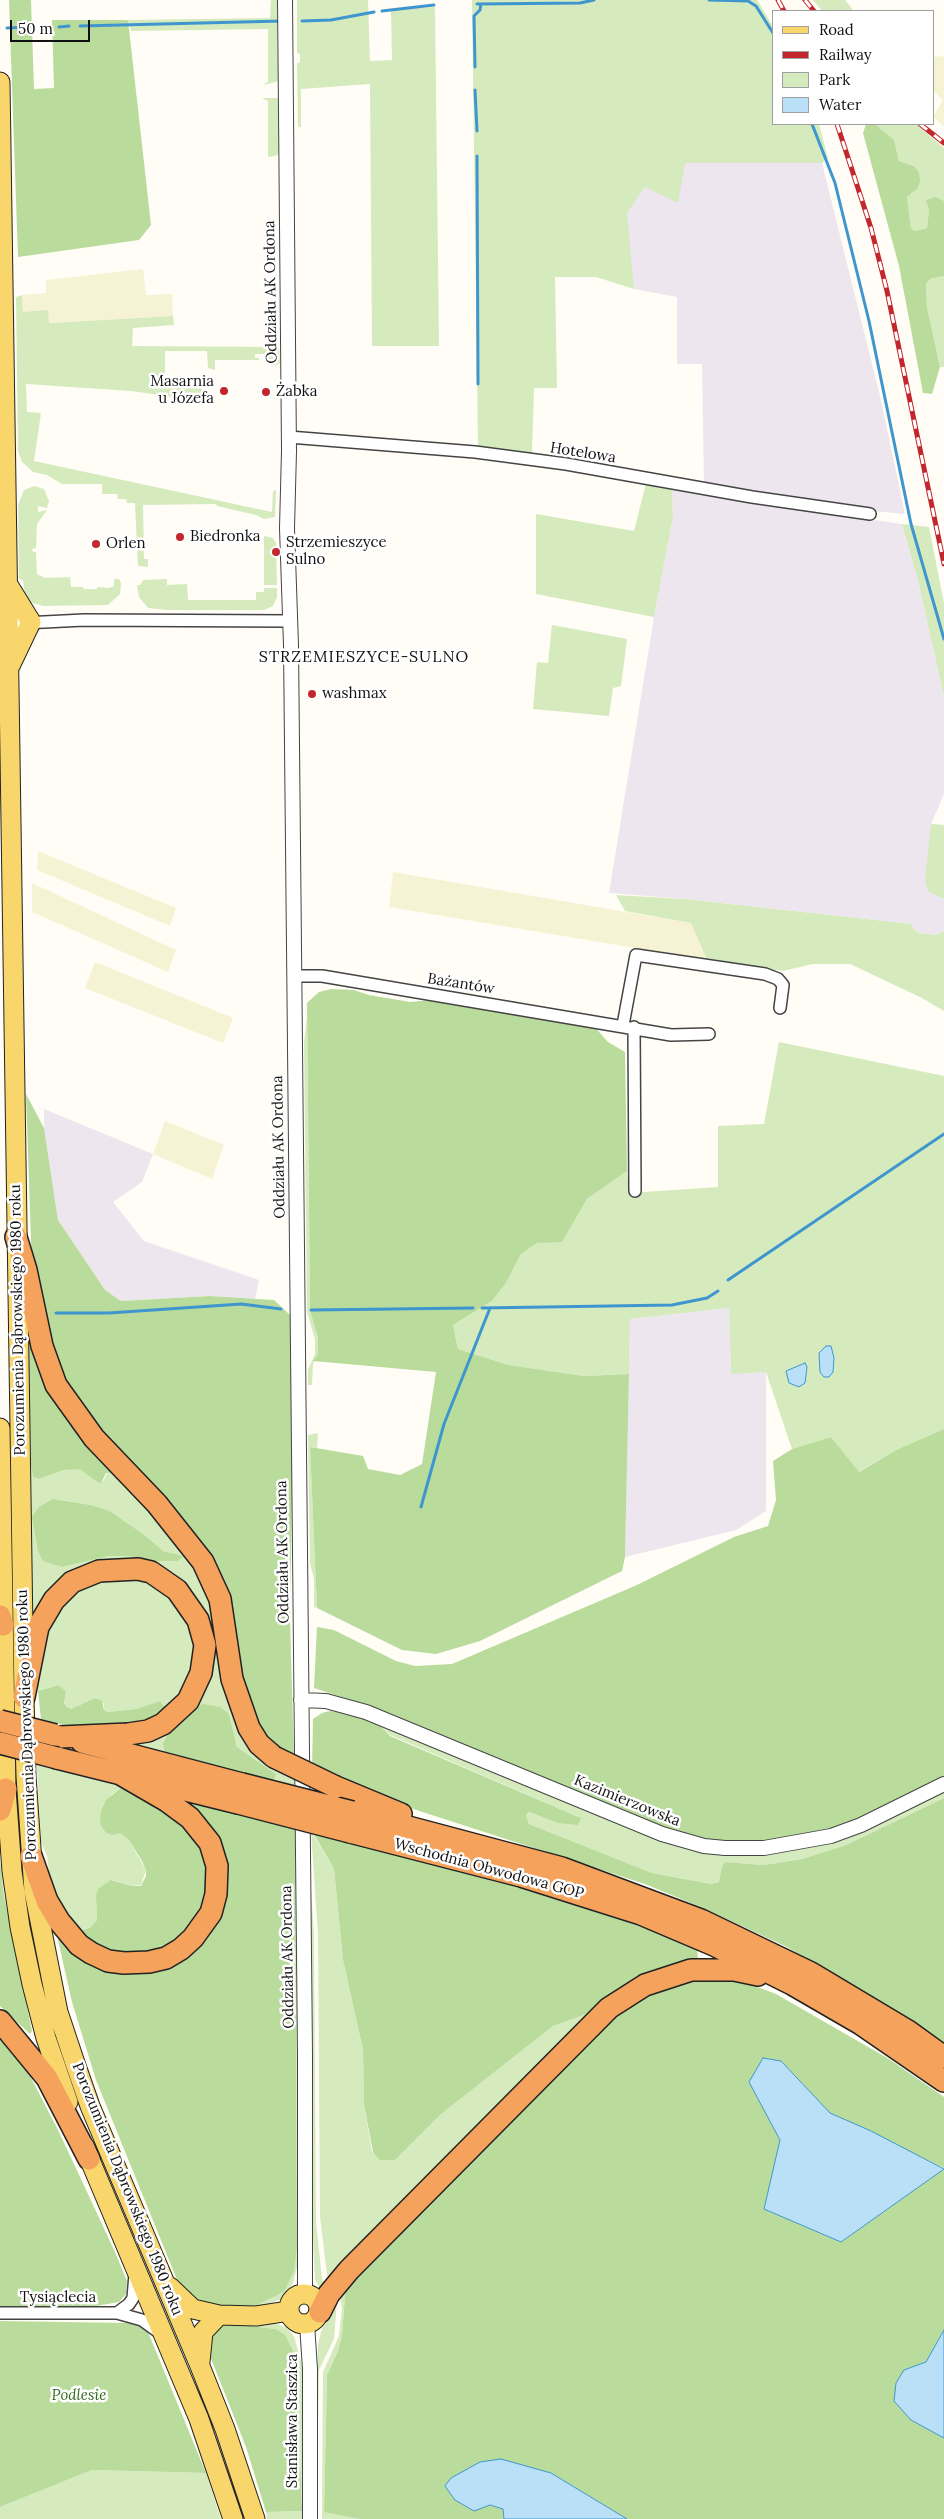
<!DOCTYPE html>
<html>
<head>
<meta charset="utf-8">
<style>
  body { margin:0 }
  #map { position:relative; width:944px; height:2519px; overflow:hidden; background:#fffdf5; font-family:Lora,serif }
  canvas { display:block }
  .legend { position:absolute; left:772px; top:10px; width:162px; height:115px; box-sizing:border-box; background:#fff; border:1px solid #a0a0a0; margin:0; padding:6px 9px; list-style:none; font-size:15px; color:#111 }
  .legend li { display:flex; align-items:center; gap:10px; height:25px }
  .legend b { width:25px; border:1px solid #a0a0a0 }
  .scale { position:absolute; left:10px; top:20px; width:80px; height:22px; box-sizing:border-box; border:2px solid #111; border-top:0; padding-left:6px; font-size:15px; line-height:18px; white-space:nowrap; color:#111; -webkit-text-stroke:4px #fff; paint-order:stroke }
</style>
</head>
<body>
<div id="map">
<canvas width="944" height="2519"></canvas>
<ul class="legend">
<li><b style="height:6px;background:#f9d66b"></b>Road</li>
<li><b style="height:6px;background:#c4262e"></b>Railway</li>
<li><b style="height:14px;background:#d5ebbd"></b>Park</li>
<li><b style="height:14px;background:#b9e0f7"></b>Water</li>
</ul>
<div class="scale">50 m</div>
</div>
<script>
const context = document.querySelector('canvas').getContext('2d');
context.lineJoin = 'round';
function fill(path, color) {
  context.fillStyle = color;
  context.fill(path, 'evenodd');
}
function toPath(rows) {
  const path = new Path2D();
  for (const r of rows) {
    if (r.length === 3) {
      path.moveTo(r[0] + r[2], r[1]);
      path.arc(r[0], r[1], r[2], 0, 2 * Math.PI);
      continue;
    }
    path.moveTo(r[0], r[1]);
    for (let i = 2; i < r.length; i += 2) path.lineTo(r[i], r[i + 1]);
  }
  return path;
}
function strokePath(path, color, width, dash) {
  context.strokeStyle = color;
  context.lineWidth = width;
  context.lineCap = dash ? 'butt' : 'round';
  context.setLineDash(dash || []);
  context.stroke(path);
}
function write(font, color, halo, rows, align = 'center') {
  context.font = font + ' Lora,serif';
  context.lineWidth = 5;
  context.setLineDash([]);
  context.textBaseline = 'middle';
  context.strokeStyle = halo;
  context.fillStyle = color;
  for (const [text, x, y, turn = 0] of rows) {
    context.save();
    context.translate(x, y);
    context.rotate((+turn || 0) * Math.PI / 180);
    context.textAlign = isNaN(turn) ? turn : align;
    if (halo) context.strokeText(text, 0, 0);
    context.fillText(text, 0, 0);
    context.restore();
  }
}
fill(toPath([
  [685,163,822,163,880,396,905,514,861,510,704,483,702,364,677,364,677,297,634,289,626,213,645,187],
  [672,490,902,524,918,581,944,697,944,794,931,824,929,892,944,899,944,931,937,935,921,933,914,930,912,924,685,899,609,893,654,617,673,517],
  [44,1109,153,1154,142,1182,113,1202,144,1241,259,1280,255,1299,210,1296,121,1301,105,1290,58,1220,44,1128],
  [729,1308,731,1373,766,1372,766,1511,736,1530,625,1557,630,1319]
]), '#eee6ef');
fill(toPath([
  [944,56,944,126,933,117,943,100,933,91,933,57],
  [143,269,146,295,172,294,173,316,49,323,23,313,22,295,46,293,46,280],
  [38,851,176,908,170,926,37,870],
  [393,872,691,923,707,960,389,907],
  [32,883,176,950,168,972,32,912],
  [95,962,233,1018,223,1043,85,988],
  [165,1121,224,1145,212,1179,153,1154]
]), '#f6f3d4');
fill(toPath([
  [271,0,277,0,278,81,268,84,262,85,268,82,268,29,131,31,128,20,270,18],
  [297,0,368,0,370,61,392,60,391,10,435,7,439,346,372,346,370,84,301,89,301,127,298,127,297,63,300,63,300,54,297,53],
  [472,0,757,0,773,26,773,124,819,124,828,158,822,163,685,163,678,203,645,187,627,213,634,289,596,277,555,277,557,388,534,388,532,453,478,448],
  [813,0,845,0,854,11,822,11],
  [262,98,278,98,279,154,275,156,268,157,268,101],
  [875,124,916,124,944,148,944,201,936,197,929,210,927,228,915,231,911,228,907,197,917,189,914,166,899,161,894,140],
  [944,276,944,367,940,367,927,307,926,284,930,279],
  [22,295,23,312,48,310,49,323,173,316,174,325,133,328,132,346,279,347,280,363,275,366,275,360,266,360,266,354,255,354,255,358,259,358,259,360,215,360,215,370,208,368,207,351,165,351,165,384,202,385,202,401,131,391,26,384,27,412,41,413,34,461,272,512,273,491,276,490,275,517,264,519,256,515,217,506,216,504,143,505,144,559,148,559,148,567,138,566,135,503,127,503,126,499,118,499,117,494,102,494,102,484,62,484,47,475,33,472,22,462,18,451,16,297],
  [646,483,672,490,673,517,654,617,536,594,536,514,634,531],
  [34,486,44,489,49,501,47,508,38,506,38,512,47,510,37,524,36,548,32,549,33,552,36,552,37,574,45,578,70,577,71,587,83,587,84,589,97,589,97,587,109,588,114,586,114,579,119,579,121,583,120,594,108,605,43,606,32,603,25,595,23,580,19,579,18,505,24,490],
  [902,524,929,527,944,603,944,697,918,581],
  [264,536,273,538,276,543,277,585,264,585],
  [167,579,167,585,187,584,188,600,256,600,256,592,264,592,264,588,277,588,277,597,273,606,264,610,169,610,148,608,139,597,137,585,140,585,143,580],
  [552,625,627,639,621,686,613,688,609,716,533,709,537,662,548,663],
  [931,824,944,825,944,899,929,892,927,888,925,879],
  [616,895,685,899,912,924,914,930,921,933,936,935,944,931,944,1011,922,998,850,964,813,964,783,971,707,960,691,923,625,911],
  [307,1017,310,1311,318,1338,318,1354,313,1364,312,1385,308,1385,308,1370,315,1354,315,1339,307,1312,304,1043],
  [779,1042,944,1076,944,1429,896,1450,858,1472,831,1437,792,1449,766,1372,731,1374,729,1308,630,1319,629,1374,584,1376,509,1365,458,1349,453,1325,492,1301,506,1283,521,1254,537,1243,562,1241,587,1199,627,1171,629,1193,718,1187,718,1126,764,1124],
  [318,1433,317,1448,310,1447,317,1608,314,1607,314,1579,310,1563,308,1435],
  [31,1465,33,1477,39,1479,64,1470,81,1468,97,1482,103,1481,108,1472,115,1472,190,1553,294,1778,294,1788,273,1783,276,1774,237,1747,229,1714,179,1724,168,1734,165,1753,118,1742,205,1684,195,1597,105,1561,86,1565,58,1581,50,1590,30,1630],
  [53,1499,91,1505,110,1511,146,1536,163,1551,184,1556,152,1561,129,1556,109,1556,61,1567],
  [122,1573,161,1582,197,1636,194,1673,169,1711,160,1701,136,1709,108,1712,104,1710,104,1704,95,1698,71,1709,67,1707,64,1702,66,1691,57,1685,38,1691,37,1664,42,1637,68,1593],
  [379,1724,715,1854,763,1854,830,1842,944,1791,944,1798,846,1845,802,1859,764,1865,725,1862,722,1866,719,1882,711,1884,652,1873,529,1824,526,1815,529,1812,539,1816,581,1818,390,1735],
  [37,1765,122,1787,111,1795,112,1834,120,1833,129,1840,146,1870,141,1885,133,1886,112,1880,96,1896,97,1920,91,1927,76,1933,51,1888,47,1856,41,1842],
  [295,1827,297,1828,300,2256,293,2283,284,2298,261,2307,234,2308,257,2305,284,2292,297,2246],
  [311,1831,334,1869,343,1960,363,2050,364,2105,372,2152,395,2160,440,2115,553,2026,598,2010,328,2282,320,2217,318,1935],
  [309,1858,314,1935,316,2222,322,2279,328,2289,321,2290,315,2280,312,2217],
  [359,2267,345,2295,342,2335,338,2351,327,2375,324,2511,360,2519,322,2519,323,2372,339,2336,342,2309,340,2295],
  [337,2301,334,2339,319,2370,316,2519,318,2344,327,2309],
  [272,2322,287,2328,294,2336,304,2373,304,2519,267,2519,266,2512,302,2511,297,2373,294,2353,276,2329,227,2323],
  [92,2470,206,2473,221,2519,0,2519,0,2507]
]), '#d5ebbd');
fill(toPath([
  [9,0,31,0,34,89,54,88,52,20,128,20,151,225,139,240,18,257],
  [866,124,875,124,894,140,899,161,914,166,919,173,920,181,917,189,907,197,911,228,915,231,927,228,929,210,926,200,936,197,944,201,944,276,930,279,926,284,927,307,940,367,932,394,923,393,899,266,863,133],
  [331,989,354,990,369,995,410,1002,441,999,592,1024,608,1042,625,1052,627,1171,587,1199,562,1242,537,1243,521,1254,506,1283,492,1301,453,1325,458,1349,509,1365,584,1376,629,1374,625,1557,622,1571,480,1641,436,1654,402,1650,317,1608,310,1447,363,1456,368,1469,400,1475,422,1464,436,1372,313,1361,318,1354,318,1338,310,1311,307,1003,319,992],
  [26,1094,44,1128,58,1220,105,1290,121,1301,210,1296,274,1300,291,1316,293,1421,290,1619,294,1758,272,1746,255,1721,244,1693,227,1605,123,1462,63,1384,32,1270],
  [27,1327,115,1472,106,1473,101,1483,97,1482,80,1469,64,1470,39,1479,33,1477,31,1465],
  [944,1429,944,1778,844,1826,827,1831,756,1843,721,1842,695,1838,655,1825,374,1708,314,1688,317,1627,334,1630,396,1661,415,1666,452,1664,637,1585,734,1537,768,1526,776,1500,773,1461,792,1449,831,1437,859,1472,896,1450],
  [53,1499,91,1505,110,1511,146,1536,163,1551,184,1556,177,1561,152,1561,129,1556,109,1556,62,1567,43,1561,38,1551,32,1517,39,1507],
  [58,1685,66,1691,64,1703,67,1707,71,1709,95,1698,102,1701,104,1710,108,1712,136,1709,160,1701,169,1711,148,1724,79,1729,41,1719,38,1691],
  [203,1704,220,1707,229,1714,237,1747,276,1774,273,1783,165,1753,163,1744,168,1734,191,1711],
  [330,1711,352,1714,379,1724,390,1736,581,1818,578,1825,558,1823,529,1812,526,1815,529,1824,652,1873,711,1884,719,1882,722,1866,725,1862,764,1865,802,1859,846,1845,944,1798,944,2044,880,2001,785,1946,703,1908,645,1884,404,1806,312,1768,313,1719,322,1713],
  [122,1787,159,1802,206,1849,210,1891,192,1928,158,1952,116,1955,76,1933,91,1927,97,1920,96,1896,98,1889,111,1880,132,1886,141,1886,146,1876,146,1870,142,1861,129,1840,120,1833,112,1835,106,1833,100,1824,101,1811,106,1800],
  [173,1795,295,1827,297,2246,294,2271,284,2292,257,2305,234,2308,203,2307,182,2292,96,2080,72,2002,58,1940,58,1932,71,1944,161,1965,225,1887],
  [312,1831,518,1886,669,1936,697,1950,698,1959,696,1963,598,2010,553,2026,440,2115,395,2160,380,2160,373,2152,364,2105,363,2050,343,1960,334,1869],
  [0,1860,4,1896,32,2031,30,2034,0,2006],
  [677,1980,739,1980,776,1994,889,2059,944,2097,944,2168,830,2113,781,2061,749,2081,780,2140,764,2209,841,2242,944,2169,944,2330,926,2362,904,2370,911,2420,944,2438,944,2519,627,2519,551,2473,527,2467,455,2500,474,2511,490,2505,503,2509,504,2519,360,2519,324,2512,327,2375,338,2351,342,2335,345,2295,348,2285,614,2011],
  [0,2031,27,2070,59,2132,115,2252,127,2281,126,2294,119,2302,96,2306,0,2306],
  [0,2321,128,2323,136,2324,148,2332,206,2473,92,2470,0,2507],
  [227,2323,276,2329,285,2335,294,2353,297,2373,302,2511,266,2512,246,2447,210,2356,209,2334,220,2325]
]), '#b9dc9c');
const water = toPath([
  [826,1346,831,1346,834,1358,833,1372,829,1377,824,1377,820,1372,819,1353,826,1346],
  [805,1363,807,1367,805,1383,799,1387,789,1383,786,1371,805,1363],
  [763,2058,781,2061,830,2113,871,2131,944,2169,841,2242,764,2209,780,2140,749,2082,763,2058],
  [944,2330,944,2438,911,2420,894,2401,896,2383,904,2370,926,2362,944,2330],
  [501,2459,551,2473,627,2519,504,2519,503,2509,490,2505,474,2511,455,2500,445,2486,451,2478,480,2462,501,2459]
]);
fill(water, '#b9e0f7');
strokePath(water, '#3f96cf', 1);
strokePath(toPath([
  [709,0,748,1,756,6,773,33],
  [477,4,580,3,594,0],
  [382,11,434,5],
  [302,21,331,20,374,12],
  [80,26,282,21],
  [41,27,50,27],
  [59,27,69,26],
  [7,28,29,27],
  [475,67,474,16,480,10,481,4],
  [475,90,477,131],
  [812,124,835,183,869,321,911,524,944,639],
  [477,156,478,384],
  [728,1280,944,1134],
  [482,1308,672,1305,707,1298,718,1291],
  [311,1310,473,1308],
  [56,1313,109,1313,241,1304,281,1309],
  [421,1507,444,1424,490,1308]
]), '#3f96cf', 3);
const minor = toPath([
  [289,437,475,452,566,464,752,497,870,514],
  [4,624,84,620,290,621],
  [294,976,322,976,671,1035,709,1034],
  [623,1025,636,955,765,974,778,979,783,985,780,1008],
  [634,1027,635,1191],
  [0,2313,117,2313,142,2320,160,2333],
  [117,2313,129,2304,133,2298,135,2274]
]);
const tertiary = toPath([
  [285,0,289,451,287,528,291,645,305,2054,305,2293],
  [301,1700,326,1701,366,1712,662,1834,704,1846,725,1848,764,1848,831,1836,861,1825,944,1784],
  [307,2324,310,2369,310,2519]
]);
const primary = toPath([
  [0,82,24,1697,26,1776,34,1891,58,2012,74,2060,90,2106,200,2366,225,2429,255,2519],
  [7,583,31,622,10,666],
  [0,1428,6,1789,12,1871,20,1927,32,1984,46,2038,68,2102],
  [84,2146,199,2419,233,2519],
  [170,2287,193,2309,219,2315,256,2316,289,2311],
  [304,2309,15],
  [200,2362,203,2332,219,2315]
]);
const motorway = toPath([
  [16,1237,26,1270,42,1346,56,1385,94,1438,157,1504,203,1562,220,1599,232,1679,249,1728,259,1744,274,1757],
  [0,1616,3,1625],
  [24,1697,38,1627,54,1600,72,1582,99,1571,138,1569,151,1572,177,1590,198,1620,205,1645,201,1673,188,1701,163,1724,148,1731,128,1734,60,1737],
  [82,1742,242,1784],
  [57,1758,238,1803],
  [336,1787,401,1814],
  [0,1810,6,1789],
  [352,1812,562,1868,701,1920,811,1973,908,2031,944,2057],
  [350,1832,521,1876,641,1914,714,1945,792,1984,861,2024,944,2081],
  [31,1856,47,1901,59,1921,79,1945,91,1953,108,1961,124,1963,149,1962,166,1958,181,1949,193,1938,211,1913,216,1894,217,1866,210,1843,190,1818,167,1801,117,1772],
  [0,2021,47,2078,89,2159],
  [320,2312,329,2294,349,2270,609,2008,645,1985,691,1970,734,1970,758,1975]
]);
strokePath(minor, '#444', 14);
strokePath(tertiary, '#444', 16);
strokePath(primary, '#222', 21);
strokePath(motorway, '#222', 24);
strokePath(minor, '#fff', 11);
strokePath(tertiary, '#fff', 14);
strokePath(primary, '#f9d66b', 19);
strokePath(motorway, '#f5a25d', 21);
const rail = toPath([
  [778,0,784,11],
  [805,0,814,11],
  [837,124,871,228,887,291,944,564],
  [920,124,944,143]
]);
strokePath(rail, '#c4262e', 5);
strokePath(rail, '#fff', 3, [9]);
const motorwayBridge = toPath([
  [0,1721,55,1735],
  [0,1743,57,1758],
  [274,1757,336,1787],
  [242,1784,352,1812],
  [238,1803,350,1832]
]);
strokePath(motorwayBridge, '#222', 24, []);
strokePath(motorwayBridge, '#f5a25d', 21);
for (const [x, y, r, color] of [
  [224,391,5,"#c4262e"],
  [266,392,5,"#c4262e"],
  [180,537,5,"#c4262e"],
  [96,544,5,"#c4262e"],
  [276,552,5,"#c4262e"],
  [312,694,5,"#c4262e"]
]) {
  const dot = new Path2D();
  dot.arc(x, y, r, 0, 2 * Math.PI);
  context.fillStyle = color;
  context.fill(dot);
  strokePath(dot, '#fff', 2);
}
write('15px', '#111', '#fff', [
  ["Oddziału AK Ordona",271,292,-91],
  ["Hotelowa",583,453,9],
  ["Bażantów",461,984,9],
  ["Oddziału AK Ordona",279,1147,-91],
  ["Porozumienia Dąbrowskiego 1980 roku",18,1320,-91],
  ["Oddziału AK Ordona",283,1552,-91],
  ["Porozumienia Dąbrowskiego 1980 roku",27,1725,-92],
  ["Kazimierzowska",627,1801,22],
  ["Wschodnia Obwodowa GOP",489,1869,15],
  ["Oddziału AK Ordona",288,1957,-91],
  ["Porozumienia Dąbrowskiego 1980 roku",127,2189,68],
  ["Tysiąclecia",58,2298],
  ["Stanisława Staszica",293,2421,-90]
]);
write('15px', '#111', '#fff', [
  ["Masarnia",214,382,"right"],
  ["u Józefa",214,399,"right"],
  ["Żabka",276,392],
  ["Biedronka",190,537],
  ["Strzemieszyce",286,543],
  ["Sulno",286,560],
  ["Orlen",106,544],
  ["washmax",322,694]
], 'left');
write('italic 15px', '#2f6b1f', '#fff', [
  ["Podlesie",79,2396]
]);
context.letterSpacing = '1px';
write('16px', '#111', '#fff', [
  ["STRZEMIESZYCE-SULNO",364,657]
]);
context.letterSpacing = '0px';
</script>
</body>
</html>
